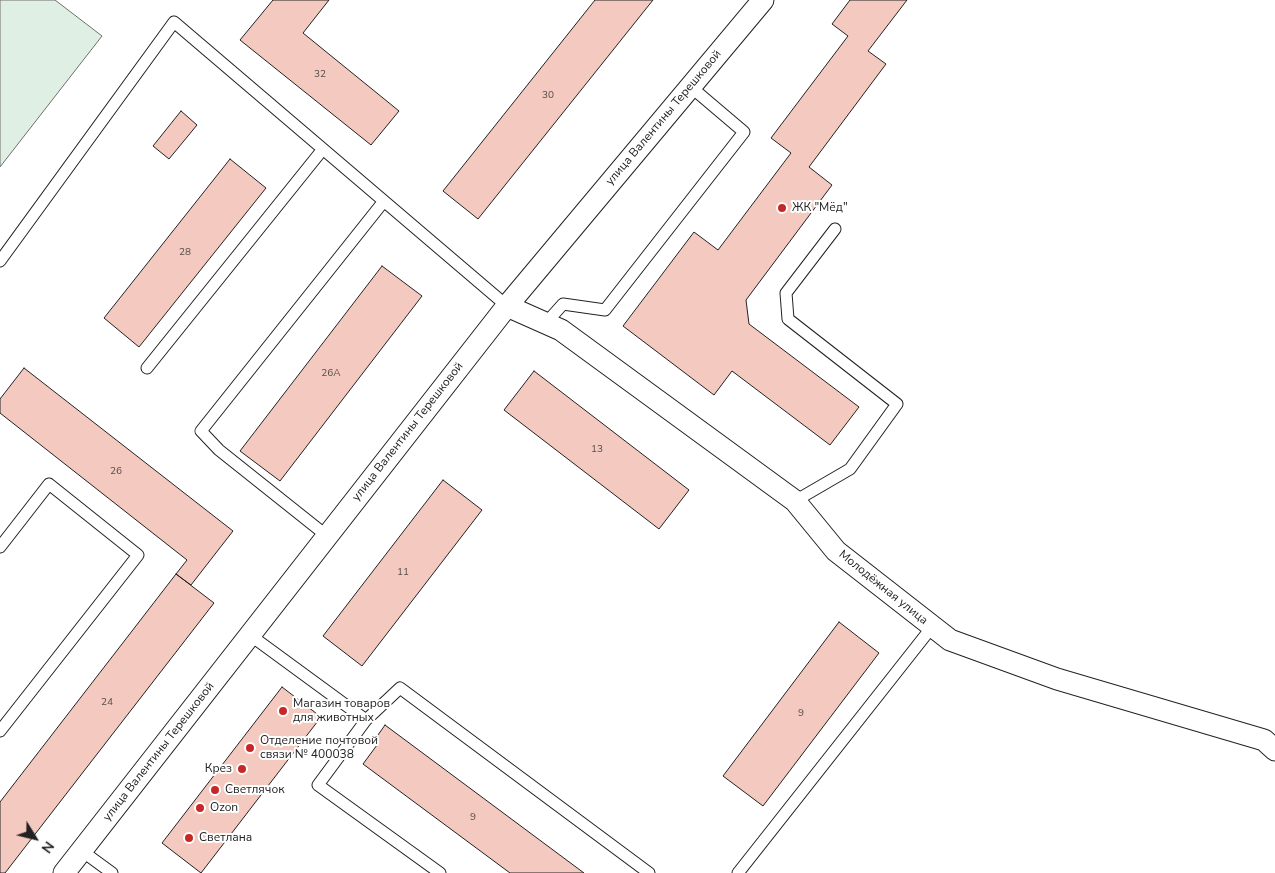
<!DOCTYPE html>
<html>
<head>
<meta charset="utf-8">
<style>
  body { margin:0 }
  #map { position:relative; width:1275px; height:873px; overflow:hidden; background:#fff; font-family:"Nunito Sans",sans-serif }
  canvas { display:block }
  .north { position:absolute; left:10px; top:813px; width:50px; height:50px; -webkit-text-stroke:4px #fff; paint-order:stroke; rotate:126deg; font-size:14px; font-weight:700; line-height:20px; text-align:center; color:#222 }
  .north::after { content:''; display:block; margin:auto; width:18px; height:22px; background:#222; clip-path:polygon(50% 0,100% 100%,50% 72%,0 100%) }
</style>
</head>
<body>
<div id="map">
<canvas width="1275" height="873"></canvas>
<div class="north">N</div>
</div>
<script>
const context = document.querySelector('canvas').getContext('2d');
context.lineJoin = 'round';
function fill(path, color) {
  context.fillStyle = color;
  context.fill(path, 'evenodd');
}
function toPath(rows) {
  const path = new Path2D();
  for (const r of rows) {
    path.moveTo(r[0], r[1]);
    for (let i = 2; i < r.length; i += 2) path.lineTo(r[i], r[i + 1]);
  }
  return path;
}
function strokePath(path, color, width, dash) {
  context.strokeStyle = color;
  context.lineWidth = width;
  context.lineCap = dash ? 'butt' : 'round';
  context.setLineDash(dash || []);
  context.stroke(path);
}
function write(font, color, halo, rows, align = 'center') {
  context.font = font + ' "Nunito Sans",sans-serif';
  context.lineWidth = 4;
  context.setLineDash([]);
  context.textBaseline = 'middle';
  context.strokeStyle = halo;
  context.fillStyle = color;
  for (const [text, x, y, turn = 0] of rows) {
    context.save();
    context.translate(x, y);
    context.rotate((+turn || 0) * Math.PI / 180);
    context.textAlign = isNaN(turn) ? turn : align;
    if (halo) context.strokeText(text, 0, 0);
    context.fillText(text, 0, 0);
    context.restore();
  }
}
const green = toPath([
  [0,0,55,0,102,36,0,167,0,0]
]);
fill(green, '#e0efe3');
strokePath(green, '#6f6f6f', 1);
const building = toPath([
  [273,0,329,0,303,33,399,111,371,145,240,40,273,0],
  [595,0,653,0,478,219,443,191,595,0],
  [850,0,907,0,868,51,886,64,809,167,832,185,746,300,749,324,859,407,830,445,732,371,714,395,623,326,694,232,718,250,791,153,771,138,848,36,832,24,850,0],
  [181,111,197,125,169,159,153,146,181,111],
  [230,159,266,188,139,347,104,318,230,159],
  [382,266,422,296,280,481,240,451,382,266],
  [24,368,233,531,191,585,176,574,187,560,0,413,0,399,24,368],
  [534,371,689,490,659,529,504,410,534,371],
  [443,480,482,510,362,666,323,636,443,480],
  [176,574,214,603,5,873,0,873,0,802,176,574],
  [839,622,879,653,763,806,723,776,839,622],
  [282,687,321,717,201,873,162,843,282,687],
  [385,725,584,873,510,873,363,764,377,745,373,742,385,725]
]);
fill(building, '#f3c9c0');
strokePath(building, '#222', 1);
const lane = toPath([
  [0,261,174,22,507,306],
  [546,323,563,304,605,310,744,132,691,87],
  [147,368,323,149],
  [795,501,850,469,897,404,788,319,786,293,835,229],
  [327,536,219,450,201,431,384,201],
  [0,547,49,484,138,555,0,731],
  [250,635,366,720,318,785,440,873],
  [366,720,400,688,649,873],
  [82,851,112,873],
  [738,873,932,627]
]);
const street = toPath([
  [507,306,561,330,795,501,836,551,950,640,1057,679,1264,740,1275,750],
  [64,873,507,306,763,0]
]);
strokePath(lane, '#222', 13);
strokePath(street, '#222', 23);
strokePath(lane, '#fff', 11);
strokePath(street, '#fff', 21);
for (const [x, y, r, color] of [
  [782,208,5,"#c62828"],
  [283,711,5,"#c62828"],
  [250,748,5,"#c62828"],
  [242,769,5,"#c62828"],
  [215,790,5,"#c62828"],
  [200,808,5,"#c62828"],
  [189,838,5,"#c62828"]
]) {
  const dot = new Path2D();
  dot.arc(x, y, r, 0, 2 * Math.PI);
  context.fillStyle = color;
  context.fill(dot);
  strokePath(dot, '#fff', 2);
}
write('10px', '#564c4a', null, [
  ["32",320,75],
  ["30",548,96],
  ["28",185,253],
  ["26А",331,374],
  ["13",597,450],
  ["26",116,472],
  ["11",403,573],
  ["24",107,703],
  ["9",801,714],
  ["9",473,818]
]);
write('12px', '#222', '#fff', [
  ["улица Валентины Терешковой",664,118,-50],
  ["улица Валентины Терешковой",408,432,-52],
  ["Молодёжная улица",883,588,39],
  ["улица Валентины Терешковой",159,752,-52]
]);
write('12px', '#222', '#fff', [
  ["ЖК \"Мёд\"",792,208],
  ["Магазин товаров",293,704],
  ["для животных",293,718],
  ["Отделение почтовой",260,741],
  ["связи № 400038",260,755],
  ["Крез",232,769,"right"],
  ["Светлячок",225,790],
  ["Ozon",210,808],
  ["Светлана",199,838]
], 'left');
</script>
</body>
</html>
